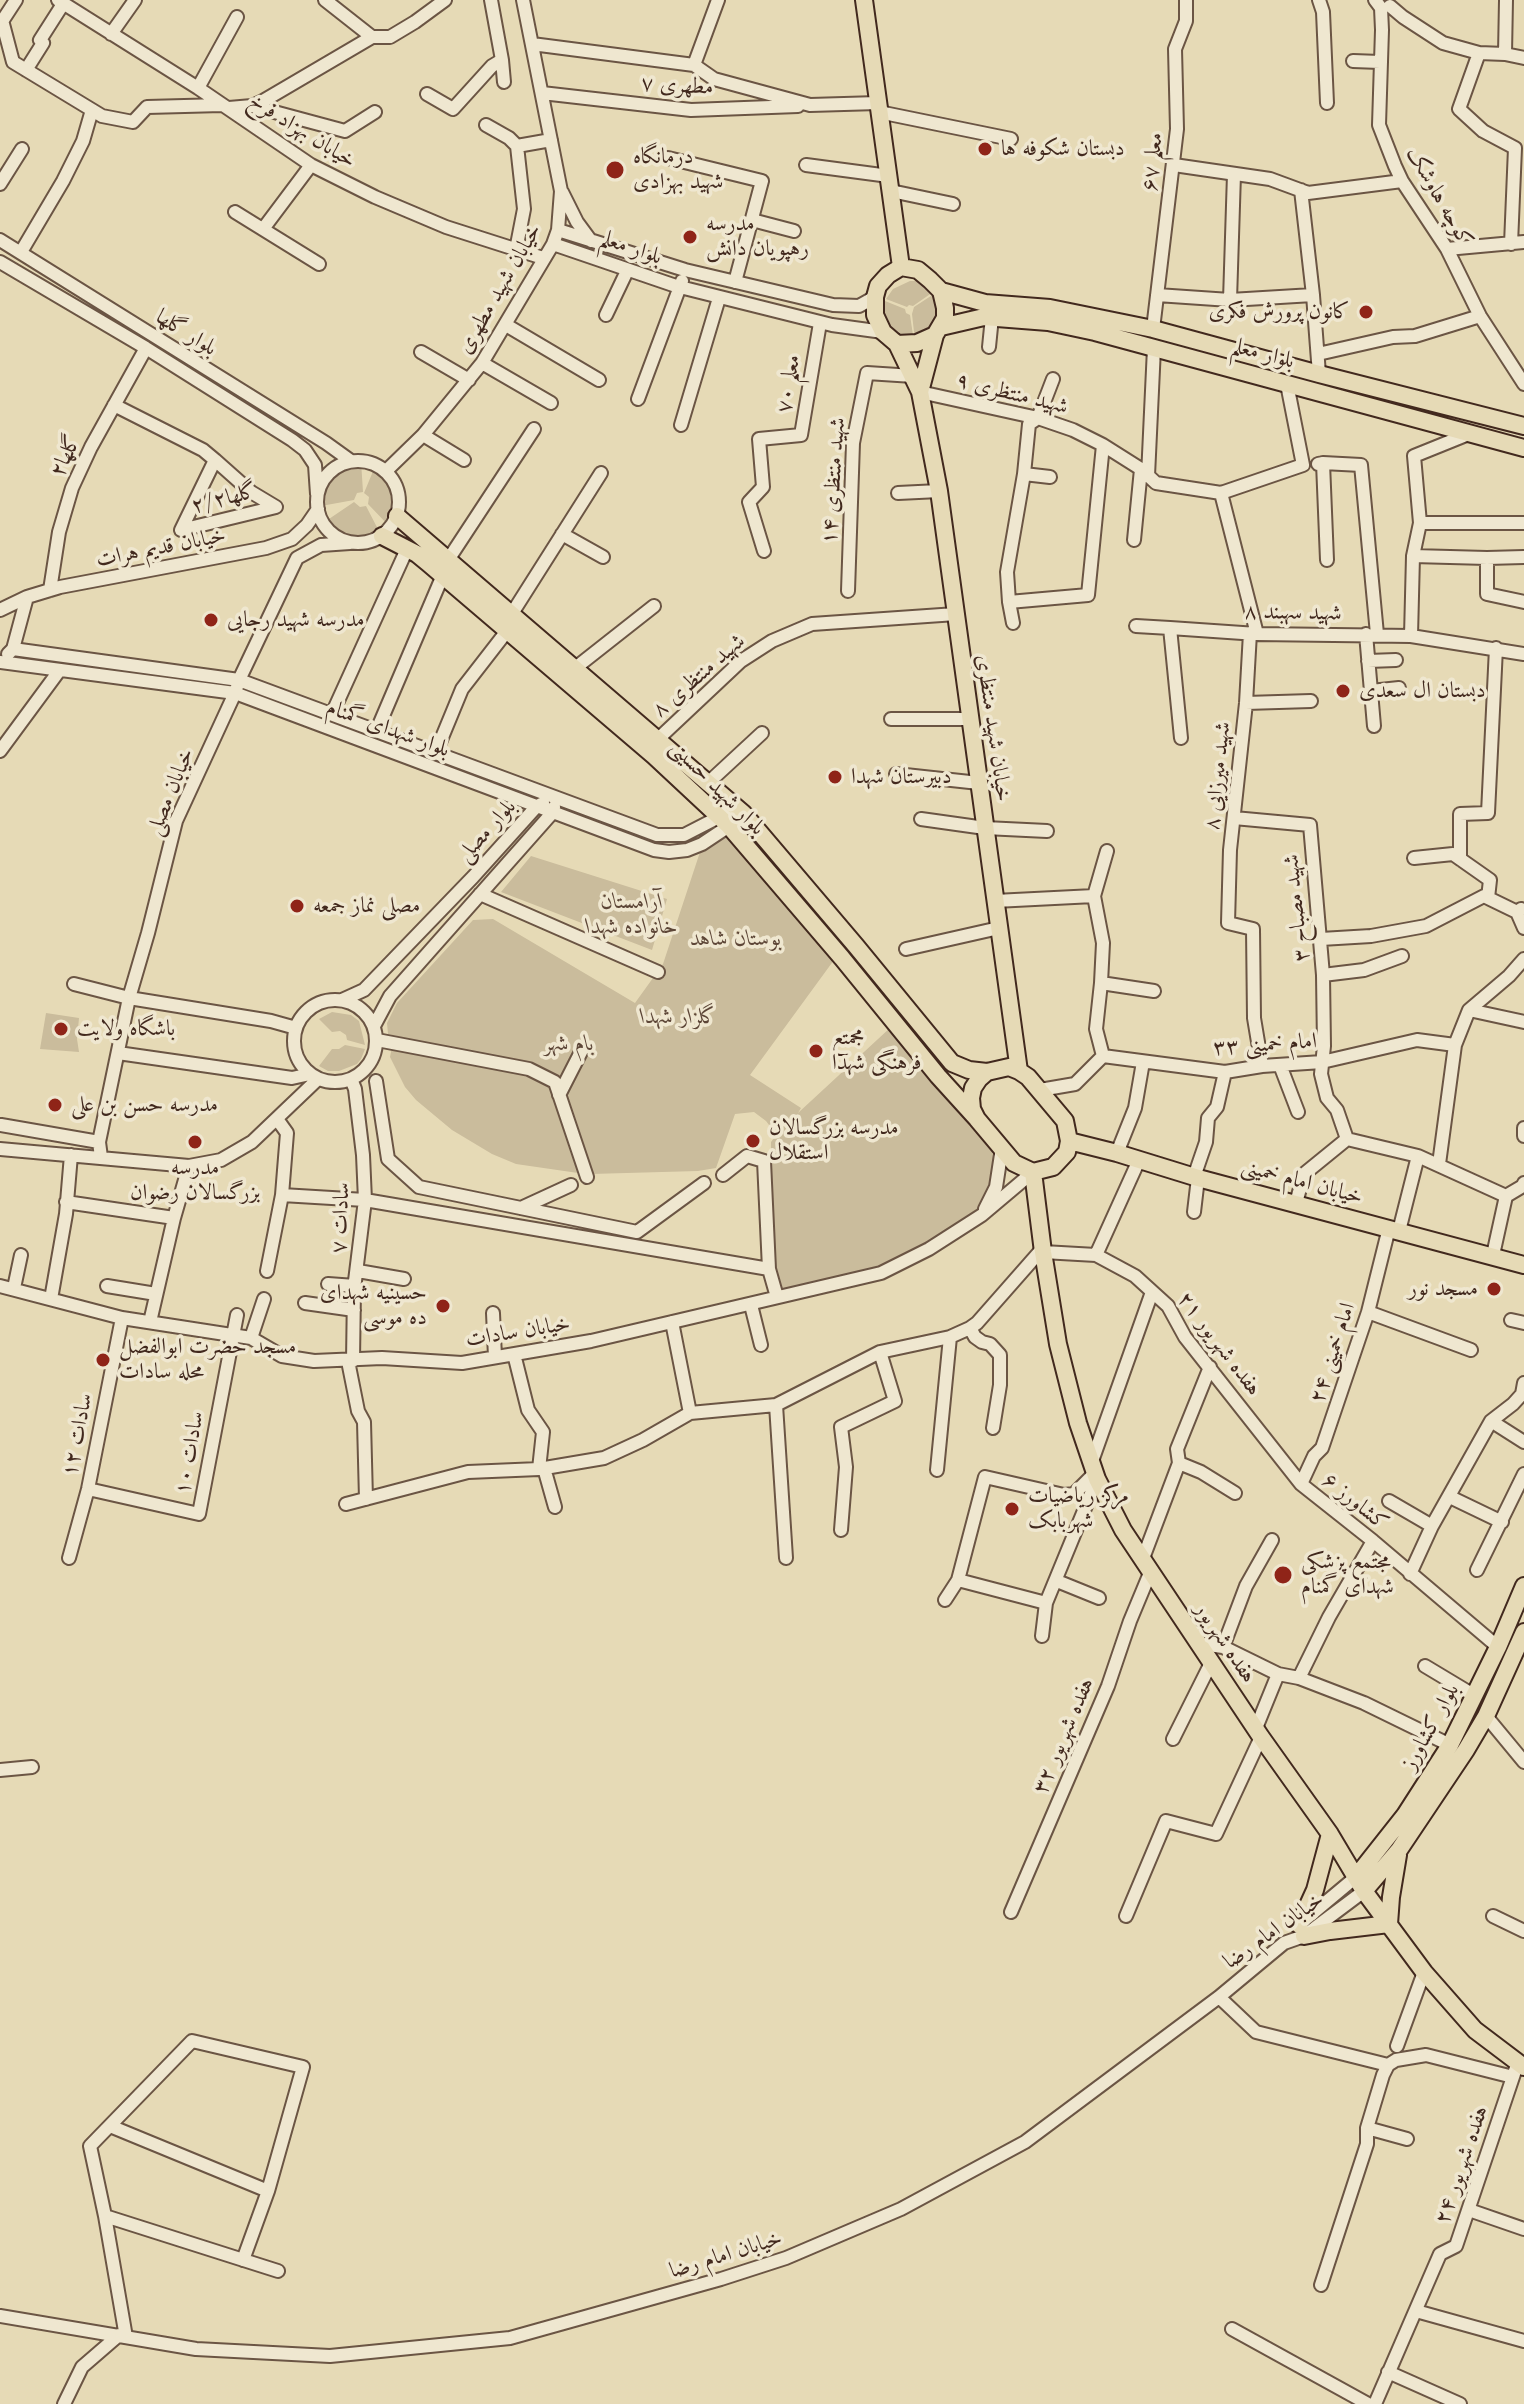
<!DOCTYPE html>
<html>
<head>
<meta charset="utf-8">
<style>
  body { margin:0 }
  canvas { display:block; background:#e6dab6 }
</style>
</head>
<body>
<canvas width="1524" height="2404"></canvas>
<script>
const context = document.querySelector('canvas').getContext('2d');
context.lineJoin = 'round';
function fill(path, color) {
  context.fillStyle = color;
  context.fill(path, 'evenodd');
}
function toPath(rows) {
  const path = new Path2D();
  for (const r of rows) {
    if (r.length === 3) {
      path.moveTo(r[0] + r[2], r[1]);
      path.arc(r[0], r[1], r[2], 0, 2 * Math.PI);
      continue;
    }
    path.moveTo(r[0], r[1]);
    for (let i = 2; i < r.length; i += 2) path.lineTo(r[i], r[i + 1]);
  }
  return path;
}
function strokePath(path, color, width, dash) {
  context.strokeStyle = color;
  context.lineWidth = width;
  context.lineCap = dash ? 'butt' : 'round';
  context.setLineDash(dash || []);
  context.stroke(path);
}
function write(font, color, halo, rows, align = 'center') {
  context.font = font + ' "Old Standard TT",Amiri,serif';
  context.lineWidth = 7;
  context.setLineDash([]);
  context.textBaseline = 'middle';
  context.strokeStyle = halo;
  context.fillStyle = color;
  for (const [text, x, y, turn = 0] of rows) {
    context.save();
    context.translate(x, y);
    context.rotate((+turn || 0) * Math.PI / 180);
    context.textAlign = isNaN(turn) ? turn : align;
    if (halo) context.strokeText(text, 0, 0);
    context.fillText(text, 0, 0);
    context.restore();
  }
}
fill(toPath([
  [910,281,920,281,936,290,913,306,909,305,907,307,886,299,893,289],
  [937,292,944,318,915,341,912,314,914,307],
  [885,301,905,309,906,313,910,315,914,342,891,333,883,315],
  [351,461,361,461,363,492,357,493,354,500,321,506,323,484,330,474,340,466],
  [376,464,386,470,394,480,399,492,400,504,397,516,390,527,368,504,369,497,364,493],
  [354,502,360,507,366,506,381,535,358,540,347,538,329,525,326,521],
  [726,835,834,960,750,1075,801,1108,798,1113,891,1027,991,1147,994,1160,993,1184,977,1212,924,1248,877,1269,793,1289,781,1288,773,1268,771,1162,771,1142,778,1133,776,1134,766,1121,754,1112,735,1114,716,1168,698,1171,591,1174,556,1081,500,1060,388,1034,387,1023,397,1003,473,920,493,919,635,1003,663,964,700,852],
  [531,856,667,899,652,950,501,892],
  [332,1012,351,1015,359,1021,365,1045,347,1040,346,1035,340,1031,332,1032,319,1019],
  [46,1013,79,1018,77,1039,79,1052,40,1049],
  [345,1045,365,1049,361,1059,357,1064,339,1071,328,1071,319,1066,332,1049,339,1049],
  [392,1047,528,1074,551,1086,578,1173,516,1164,492,1154,452,1130,416,1100,405,1087,390,1057]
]), '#cabc9c');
const minor = toPath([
  [58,0,198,88,311,165,375,197,446,227,543,258],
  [325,0,372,37],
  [1319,0,1323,12,1327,103],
  [1375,0,1381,8,1382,30,1379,125,1395,166,1402,181,1447,249,1480,316,1524,384],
  [1390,6,1403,17,1443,43,1479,53,1505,54,1506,0],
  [0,22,3,24,13,62,102,116,133,122,147,107,222,105],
  [1,23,16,0],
  [111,34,135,0],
  [532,44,694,65,714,79,810,105,878,103],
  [1479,53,1459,109,1483,131,1515,148,1511,244],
  [1505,54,1524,58],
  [502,60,504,82],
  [1353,61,1380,62],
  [694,65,718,0],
  [26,70,43,43,40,40,63,4],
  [198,88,237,17],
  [542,93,691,110,798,106],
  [427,94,453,109,492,66,502,60,491,0],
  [252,106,345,131,375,112],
  [229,108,252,106,263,101,372,37,390,37,415,22,445,0],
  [879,112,1011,139],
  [486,125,509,138,517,146,524,209,516,250],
  [517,146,551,140],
  [668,158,762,181,735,282],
  [806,165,889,176],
  [1174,165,1270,179,1308,193,1402,181],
  [0,184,22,149],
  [1301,190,1313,295,1319,374],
  [891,191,953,204],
  [562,192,577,222,591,241],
  [235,212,319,264],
  [752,220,794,231],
  [263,229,311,165],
  [558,230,685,270,833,305,859,306,875,297],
  [0,240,326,443,351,461],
  [553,244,676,286,832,325,883,332],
  [1447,249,1524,242],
  [21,252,63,181,83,141,92,110],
  [0,262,146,348,292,440,305,450,315,465,317,494],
  [1157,295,1230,300,1313,295],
  [1230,300,1234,174],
  [606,315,627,271],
  [506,325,599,380],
  [1153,329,1177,129,1175,49,1186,21,1186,0],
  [989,347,992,317],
  [421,352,469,380],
  [1318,354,1393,337,1415,336,1480,316],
  [482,363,551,403],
  [920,392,1038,418,1073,430,1103,445,1141,469,1156,483,1221,493,1303,465,1287,384],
  [638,399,682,281],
  [114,405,203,450,215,460,251,492,276,507,181,530,215,460],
  [681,425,719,298],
  [423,435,464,460],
  [358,502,41],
  [1323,463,1361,465,1377,634],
  [1318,464,1323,463,1327,560],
  [386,471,423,435,482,363,553,244,558,230,561,191,523,0],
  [1024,474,1050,477],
  [1148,476,1154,348],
  [898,493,939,491],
  [1221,493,1257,634],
  [1420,523,1524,523],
  [562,534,603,557],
  [1134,540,1141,469],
  [764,551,749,502,763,487,759,439,801,435,820,323],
  [1413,556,1487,558,1524,557],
  [1487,558,1487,594,1524,602],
  [448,560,534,429],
  [50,590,59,532,72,488,91,447,146,348],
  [848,591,853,443,867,373,913,376],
  [1009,602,1088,595,1103,445],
  [0,610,27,597,60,587,266,548,292,539,307,525,318,509],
  [511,615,601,473],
  [1013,623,1009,602,1007,572,1024,474,1029,424,1038,418,1053,379],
  [1136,626,1170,628],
  [1250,633,1246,703,1230,850,1228,923,1253,929,1254,1018,1262,1066],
  [1366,634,1374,726],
  [1411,636,1413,556,1420,523,1414,456,1471,433],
  [13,649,239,680,657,835,684,835,719,817,733,805],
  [8,654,13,649,27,597],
  [1368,661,1396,660],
  [0,662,235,693,654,850,669,852,687,850,702,844,729,826,743,813],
  [574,669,654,606],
  [1371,691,1399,688],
  [1246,703,1311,701],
  [332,714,407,549],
  [891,719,970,719],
  [377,730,443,575],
  [1181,738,1170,628,1257,634,1411,636,1524,654],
  [657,740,741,661,772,641,812,624,956,614],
  [0,751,59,671],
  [436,752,462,689,507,631],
  [896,774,979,783],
  [708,783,762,733],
  [1234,818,1310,825,1323,975,1324,1046,1321,1074,1327,1098,1337,1110,1347,1139],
  [921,819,985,828,1047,831],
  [1414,858,1453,854,1490,880,1488,898],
  [1460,859,1460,814,1488,813,1496,648],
  [480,894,658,972],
  [995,901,1094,896],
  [1521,909,1517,912,1524,928],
  [1321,939,1371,936,1426,926,1484,896,1517,912],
  [906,949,999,928],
  [1323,975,1364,970,1402,956],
  [1101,983,1154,991],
  [74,984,129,998,271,1021,296,1028],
  [342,1000,364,990,473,877,537,806,543,803],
  [335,1041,41],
  [1469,1010,1524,1022],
  [374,1026,390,996,553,812,554,807],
  [377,1040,529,1069,555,1082,587,1177],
  [118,1053,292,1078,310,1074],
  [1103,1056,1096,1029,1101,983,1103,943,1094,896,1107,851],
  [1280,1065,1298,1112],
  [351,1079,355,1089,363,1155,365,1200,354,1289,353,1361],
  [376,1081,388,1159,419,1187,637,1232,704,1183],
  [1040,1090,1075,1084,1103,1056,1225,1072,1262,1066,1322,1062,1417,1040,1455,1045],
  [559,1095,583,1048],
  [1,1125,99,1142],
  [1524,1128,1524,1136],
  [1347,1139,1418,1156,1506,1196,1493,1255],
  [0,1149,189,1166,221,1160,252,1142,318,1079],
  [1117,1153,1135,1108,1143,1062],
  [101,1157,99,1142,129,998,148,933,176,821,235,693,239,680,297,558,321,545,350,543],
  [1439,1164,1455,1045,1469,1010,1509,976,1524,959],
  [723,1175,747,1156,764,1161,769,1269,777,1297],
  [1194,1177,1206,1142,1208,1118,1217,1107,1225,1072],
  [282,1195,365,1200,769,1269],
  [1506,1196,1523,1186,1524,1183],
  [66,1202,174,1218],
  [1296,1203,1304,1174,1347,1139],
  [521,1208,571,1185],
  [985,1209,996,1187,1002,1148],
  [1194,1212,1198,1178],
  [1399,1231,1418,1156],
  [1043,1252,1096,1255,1135,1276,1168,1306,1185,1337,1301,1484,1373,1541,1498,1647],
  [1096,1255,1139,1160],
  [267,1271,282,1195,287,1133,277,1119],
  [358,1271,404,1279],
  [328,1284,355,1286],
  [0,1286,122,1318,251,1338,282,1356,314,1361,382,1358,462,1363,591,1341,881,1273,929,1249,982,1215,1033,1172],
  [107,1286,156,1294],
  [14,1288,21,1255],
  [51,1299,66,1214,71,1155],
  [305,1303,354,1310],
  [751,1305,761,1345],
  [1368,1312,1471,1350],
  [493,1313,495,1357],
  [1511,1320,1524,1323],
  [150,1322,174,1218,189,1166],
  [672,1322,690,1413],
  [970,1328,975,1337,982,1342,990,1344,1000,1355,1000,1385,993,1428],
  [251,1338,264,1299],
  [514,1354,528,1410,543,1432,539,1469],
  [348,1361,358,1411,364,1422,366,1499],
  [776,1405,786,1558],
  [1491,1421,1524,1442],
  [1179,1463,1201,1472,1235,1493],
  [1091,1464,1152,1292],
  [544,1468,555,1507],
  [937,1470,950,1337],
  [1301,1484,1314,1456,1322,1448,1368,1312,1389,1228],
  [88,1489,199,1514,237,1315],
  [1450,1497,1502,1522],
  [1389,1501,1432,1526],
  [346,1504,468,1472,539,1469,604,1458,643,1440,690,1413,776,1405,880,1352,950,1337,970,1328,977,1323,1043,1248],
  [841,1530,846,1467,841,1427,895,1401,880,1352],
  [69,1558,88,1489,122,1318],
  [1142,1561,1179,1463,1177,1449,1210,1367],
  [1477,1570,1524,1474],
  [1410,1574,1432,1526,1491,1421,1513,1404,1522,1394,1524,1383],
  [958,1580,1046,1603],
  [1057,1581,1099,1598],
  [945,1600,958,1580,985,1477,1064,1495,1074,1494,1095,1473],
  [1042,1636,1046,1603,1097,1479],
  [1201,1644,1223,1647,1278,1674,1299,1678,1364,1703,1450,1745],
  [1223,1647,1246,1586,1272,1540],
  [1425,1666,1475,1696],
  [1299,1678,1329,1617,1373,1541],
  [1486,1716,1524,1762],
  [1256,1728,1278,1674],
  [1173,1739,1212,1661],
  [0,1770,32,1767],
  [1011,1912,1108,1686,1130,1621,1150,1573],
  [1126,1916,1166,1821,1216,1834,1261,1737],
  [1493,1916,1524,1931],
  [1301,1923,1356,1877],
  [1219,1997,1256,2032,1388,2065],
  [1397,2046,1424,1972],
  [110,2126,268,2191],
  [1367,2128,1407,2139],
  [1469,2210,1524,2229],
  [105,2216,278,2271],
  [1321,2285,1367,2144,1367,2128,1383,2075,1388,2065,1396,2060,1426,2055,1513,2077],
  [1416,2311,1524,2341],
  [0,2316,196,2349,330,2356,510,2338,721,2279,786,2258,901,2209,1025,2142,1219,1997,1284,1943,1304,1936,1364,1891],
  [1232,2329,1368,2404],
  [126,2337,105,2216,90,2146,192,2041,303,2067,268,2191,243,2260],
  [1388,2372,1460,2404],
  [64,2404,82,2367,119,2335],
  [1375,2404,1440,2254,1456,2246,1518,2062]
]);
const major = toPath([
  [864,0,901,267],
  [901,267,918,270,930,280,941,291,945,308,945,318,935,335,917,343,897,344,883,332,875,315,875,297,878,286,888,275,901,267],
  [941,291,985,303,1050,308,1153,329,1319,374,1524,426],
  [941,327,984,317,1048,322,1095,332,1524,448],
  [897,344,920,392,935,335],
  [920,392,939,491,1019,1071],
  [397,516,743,813,856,946,952,1063,969,1070,987,1072],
  [382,536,417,554,428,563,654,756,729,826,842,958,938,1076,977,1119],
  [1009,1067,1019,1071,1028,1077,1065,1121,1069,1141,1067,1152,1053,1167,1033,1172,1014,1163,977,1119,972,1109,971,1098,973,1088,979,1079,987,1072,1009,1067],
  [1069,1141,1117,1153,1198,1178,1524,1265],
  [1033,1172,1043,1252,1058,1344,1078,1423,1097,1479,1123,1530,1261,1737,1330,1834,1364,1891,1424,1972,1475,2030,1524,2067],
  [1356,1877,1405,1815,1450,1745,1498,1647,1524,1586],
  [1364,1891,1399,1850,1466,1750,1486,1716,1524,1632],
  [1299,1925,1315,1890,1330,1834],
  [1304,1936,1330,1931,1389,1924,1391,1897,1398,1855]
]);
strokePath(minor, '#6b5544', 16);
strokePath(major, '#42291e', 20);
strokePath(minor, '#efe7d0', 12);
strokePath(major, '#e6dab6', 16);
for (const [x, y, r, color] of [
  [985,149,8,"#8f2418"],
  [615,170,10,"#8f2418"],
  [690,237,8,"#8f2418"],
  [1366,312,8,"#8f2418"],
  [211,620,8,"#8f2418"],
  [1343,691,8,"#8f2418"],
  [835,777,8,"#8f2418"],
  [297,906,8,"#8f2418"],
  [61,1029,8,"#8f2418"],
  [816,1051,8,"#8f2418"],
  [55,1105,8,"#8f2418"],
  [753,1141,8,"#8f2418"],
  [195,1142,8,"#8f2418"],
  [1494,1289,8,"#8f2418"],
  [443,1306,8,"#8f2418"],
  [103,1360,8,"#8f2418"],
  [1012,1509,8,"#8f2418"],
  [1283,1575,10,"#8f2418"]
]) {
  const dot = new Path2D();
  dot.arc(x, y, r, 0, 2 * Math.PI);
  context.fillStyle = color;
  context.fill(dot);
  strokePath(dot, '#efe7d0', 3);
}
write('22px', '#42291e', '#efe7d0', [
  ["مطهری ۷",677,86,3],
  ["خیابان بهزاد فرخ",302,131,32],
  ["معلم ۶۷",1153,162,-84],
  ["کوچه هاوشک",1439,197,60],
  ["بلوار معلم",631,248,19],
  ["خیابان شهید مطهری",500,289,-60],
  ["بلوار گلها",186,333,32],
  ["بلوار معلم",1263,354,15],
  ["معلم ۷۰",789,384,-81],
  ["شهید منتظری ۹",1012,394,14],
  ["گلها۲",66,456,-65],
  ["شهید منتظری ۱۴",834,481,-86],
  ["گلها۲/۲",224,499,-14],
  ["خیابان قدیم هرات",161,548,-11],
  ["شهید سهبند ۸",1293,613,1],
  ["شهید منتظری ۸",699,676,-41],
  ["خیابان شهید منتظری",993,728,82],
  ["بلوار شهدای گمنام",388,729,20],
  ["شهید میرزایی ۸",1218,776,-84],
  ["بلوار شهید حسینی",717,788,45],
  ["خیابان مصلی",171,792,-68],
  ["بلوار مصلی",487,831,-48],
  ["شهید مصباح ۳",1297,908,-96],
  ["امام خمینی ۳۳",1265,1045,-4],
  ["خیابان امام خمینی",1302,1182,15],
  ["سادات ۷",341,1218,-87],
  ["خیابان سادات",518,1332,-9],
  ["هفده شهریور ۲۱",1219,1344,53],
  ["امام خمینی ۲۴",1333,1353,-72],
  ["سادات ۱۲",78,1435,-79],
  ["سادات ۱۰",190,1453,-80],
  ["کشاورز ۶",1355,1502,39],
  ["هفده شهریور",1225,1643,56],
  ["بلوار کشاورز",1431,1727,-61],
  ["هفده شهریور ۳۲",1064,1736,-67],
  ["خیابان امام رضا",1274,1931,-35],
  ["هفده شهریور ۲۴",1462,2165,-71],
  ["خیابان امام رضا",726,2255,-17]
]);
write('22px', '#42291e', '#efe7d0', [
  ["دبستان شکوفه ها",1001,149],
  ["درمانگاه",633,157],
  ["شهید بهزادی",633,182],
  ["مدرسه",706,224],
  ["رهپویان دانش",706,249],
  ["کانون پرورش فکری",1350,312,"right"],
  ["مدرسه شهید رجایی",227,620],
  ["دبستان ال سعدی",1359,691],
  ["دبیرستان شهدا",851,777],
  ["مصلی نماز جمعه",313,906],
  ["باشگاه ولایت",77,1029],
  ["مجمتع",832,1038],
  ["فرهنگی شهدا",832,1063],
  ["مدرسه حسن بن علی",71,1105],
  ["مدرسه بزرگسالان",769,1128],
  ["استقلال",769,1153],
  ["مدرسه",195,1168,"center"],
  ["بزرگسالان رضوان",195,1193,"center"],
  ["مسجد نور",1478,1289,"right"],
  ["حسینیه شهدای",427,1293,"right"],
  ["ده موسی",427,1318,"right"],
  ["مسجد حضرت ابوالفضل",119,1347],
  ["محله سادات",119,1372],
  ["مرکز ریاضیات",1028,1496],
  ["شهربابک",1028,1521],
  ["مجتمع پزشکی",1301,1562],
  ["شهدای گمنام",1301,1587]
], 'left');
write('italic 22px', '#5d4637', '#efe7d0', [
  ["آرامستان",632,902],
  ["خانواده شهدا",632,927],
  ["بوستان شاهد",736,939],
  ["گلزار شهدا",679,1017],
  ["بام شهر",569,1044]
]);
</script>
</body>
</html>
